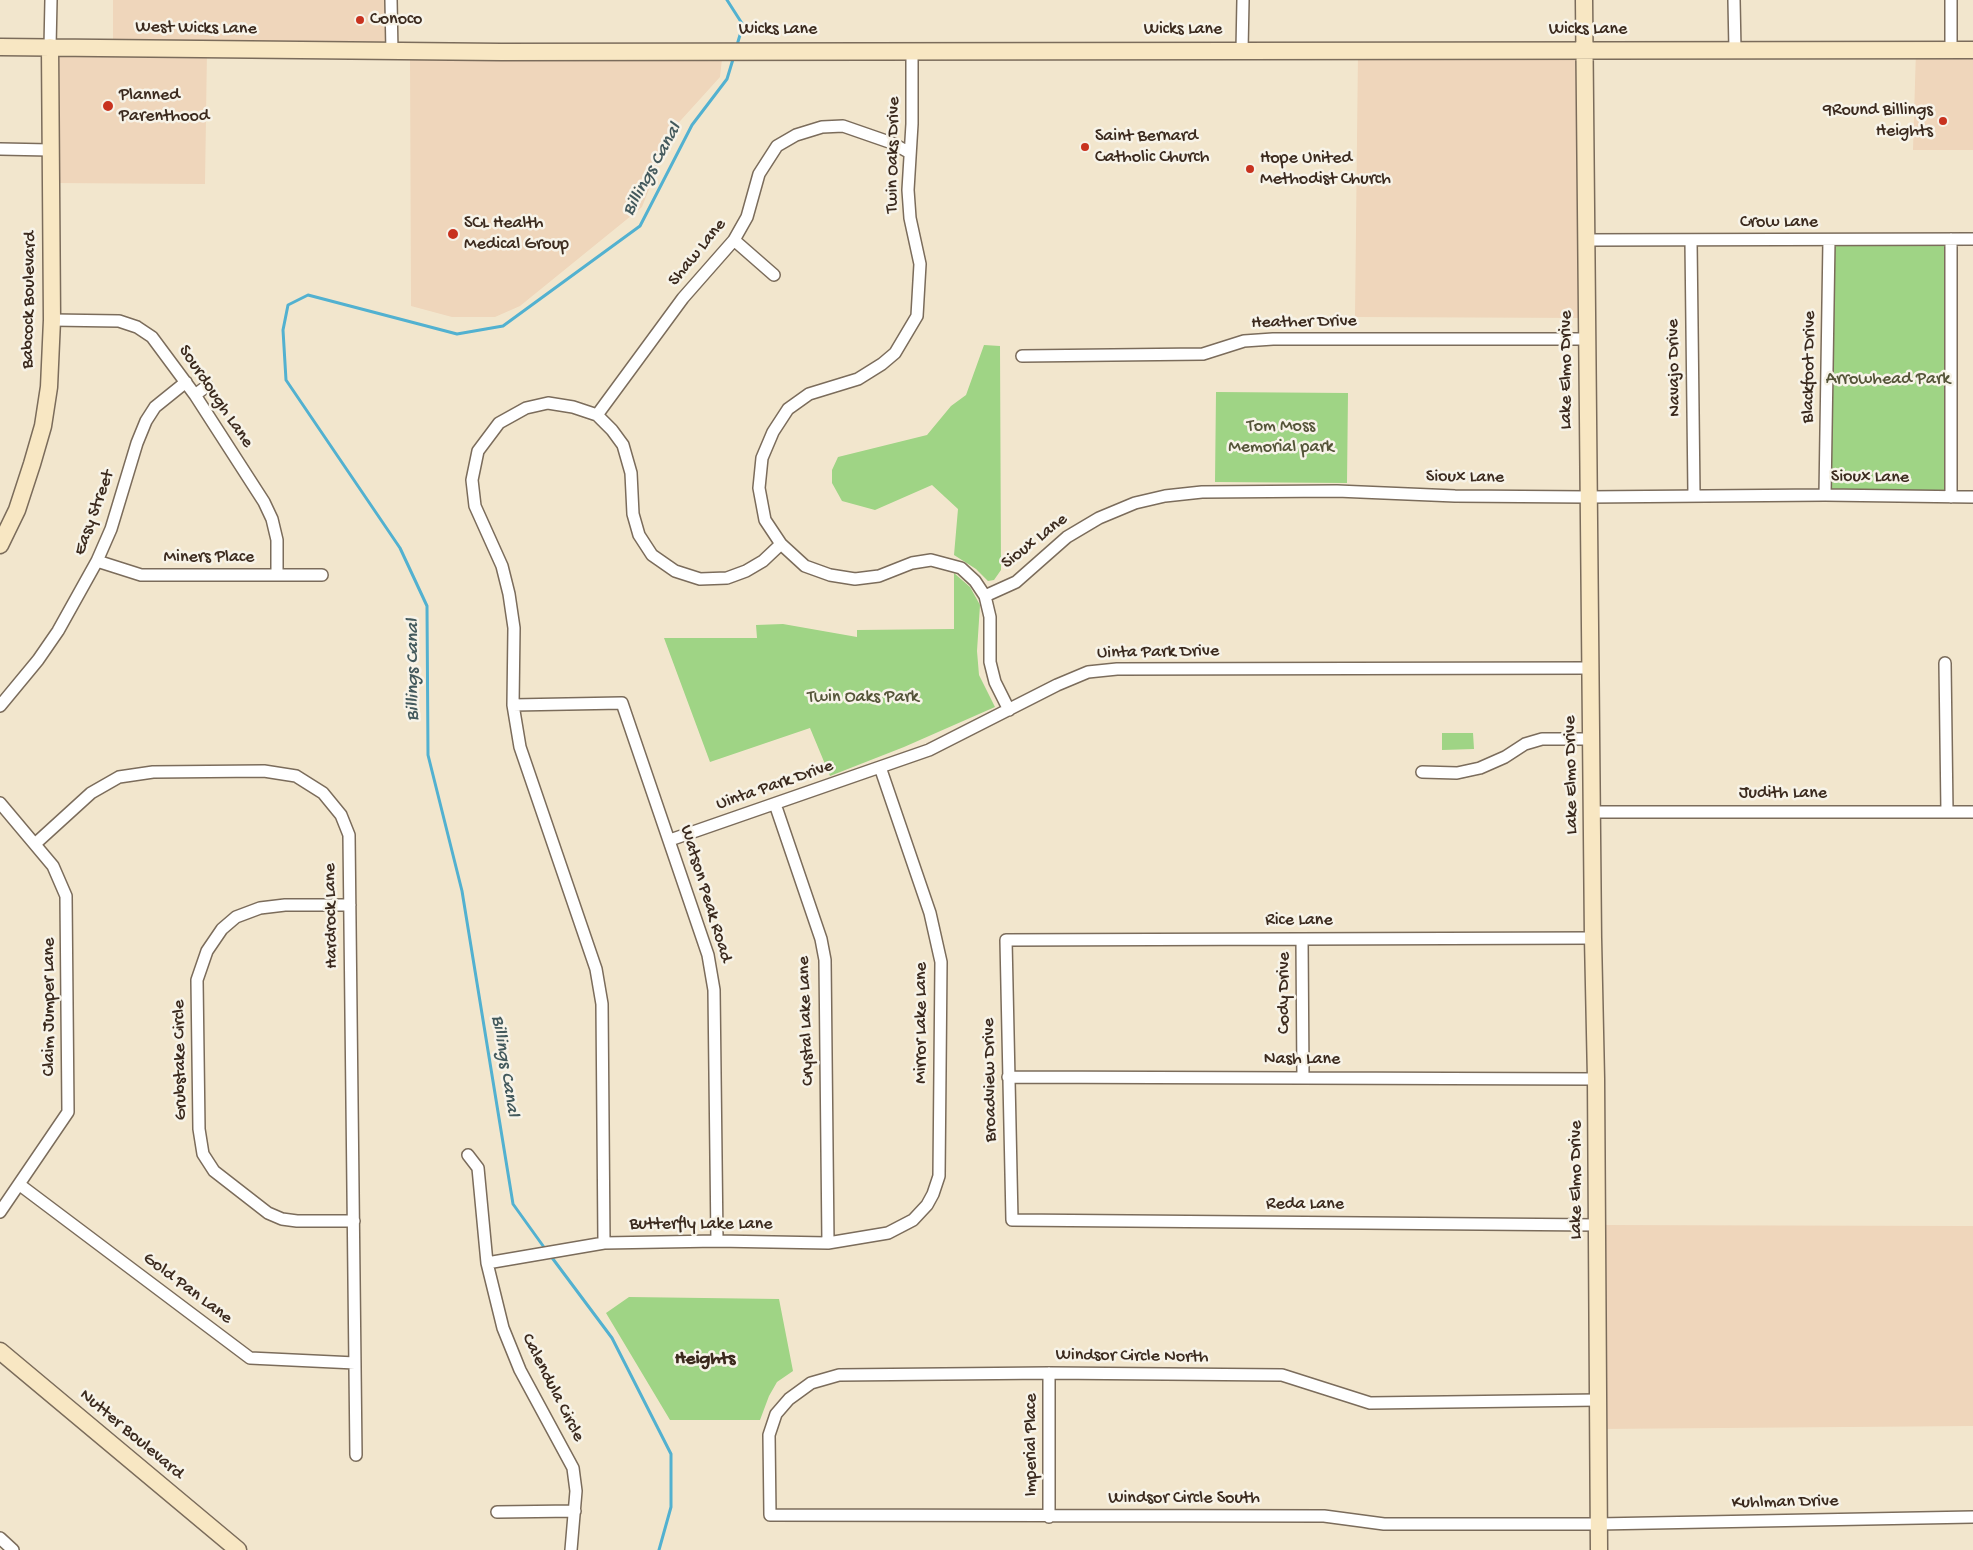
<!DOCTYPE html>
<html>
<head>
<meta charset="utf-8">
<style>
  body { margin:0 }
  canvas { display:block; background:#f2e6cd }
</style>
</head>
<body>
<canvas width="1973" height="1550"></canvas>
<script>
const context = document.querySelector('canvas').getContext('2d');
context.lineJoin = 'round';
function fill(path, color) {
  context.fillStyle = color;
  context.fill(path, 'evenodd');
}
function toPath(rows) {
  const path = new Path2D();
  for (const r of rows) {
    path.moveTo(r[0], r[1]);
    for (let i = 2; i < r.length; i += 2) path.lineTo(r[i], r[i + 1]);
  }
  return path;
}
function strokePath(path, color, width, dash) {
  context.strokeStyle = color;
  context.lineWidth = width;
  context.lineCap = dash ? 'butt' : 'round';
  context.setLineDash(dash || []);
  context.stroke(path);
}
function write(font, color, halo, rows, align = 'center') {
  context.font = font + ' "Gochi Hand",sans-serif';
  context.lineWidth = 5;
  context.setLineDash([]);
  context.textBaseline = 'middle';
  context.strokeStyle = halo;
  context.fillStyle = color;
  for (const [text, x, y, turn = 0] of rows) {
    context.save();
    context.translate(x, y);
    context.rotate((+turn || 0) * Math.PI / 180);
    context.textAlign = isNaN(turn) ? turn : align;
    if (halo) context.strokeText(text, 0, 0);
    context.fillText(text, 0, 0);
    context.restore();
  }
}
fill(toPath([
  [113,0,391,0,392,52,207,50,205,184,51,183,50,47,113,48],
  [1584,49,1587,318,1355,317,1358,51],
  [1973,49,1973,150,1913,150,1916,50],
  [723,50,720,77,672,130,642,207,520,306,495,317,452,317,411,306,410,52],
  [1597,1225,1973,1226,1973,1426,1598,1429]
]), '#efd6bb');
fill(toPath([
  [1951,243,1947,493,1830,495,1833,245],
  [984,345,1000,346,1001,570,994,580,988,581,976,569,954,555,958,509,932,485,875,510,842,501,832,483,832,470,838,457,927,435,951,406,966,395],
  [1216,392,1348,393,1347,483,1215,482],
  [954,573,970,587,980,605,977,651,979,675,995,707,904,747,830,776,810,728,710,762,664,638,757,638,756,625,783,624,857,637,857,630,954,629],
  [1473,733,1474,749,1442,750,1442,733],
  [629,1297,779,1299,793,1371,777,1382,769,1396,760,1420,670,1420,606,1313]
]), '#9fd485');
strokePath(toPath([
  [727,0,743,25,737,45],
  [546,1250,513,1204,462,891,428,755,427,606,400,548,286,380,283,330,288,305,308,295,457,334,503,326,640,226,692,125,727,79,734,56],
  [550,1255,612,1338,671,1454,671,1507,659,1550]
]), '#52b1d0', 3);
const street = toPath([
  [391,0,392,52],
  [1734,0,1735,50],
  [1951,0,1951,50],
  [50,47,51,0],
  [912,50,912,124,908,190,910,218,920,264,917,316,895,353,882,364,858,379,809,394,788,409,773,432,762,458,759,488,765,520,781,544,805,566,830,575,855,579,879,576,912,563,931,560,961,568,975,581,985,596,990,617,990,662,995,682,1009,710],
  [1242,50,1243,0],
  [0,149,50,150],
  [1951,239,1951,497],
  [734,240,774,275],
  [1585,240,1973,239],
  [1691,241,1694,495],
  [52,320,119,321,137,327,152,337,195,395,264,502,272,519,277,540,277,575],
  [1022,356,1203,354,1244,341,1273,339,1588,339],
  [195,395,207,386],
  [597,415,683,298,734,240,747,217,759,174,777,146,796,135,822,127,843,126,892,143,910,153],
  [1825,495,1829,240],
  [97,561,141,575,322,575],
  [985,596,1016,582,1067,537,1099,518,1135,503,1165,496,1202,492,1337,491,1455,496,1588,497,1825,495,1973,497],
  [1945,663,1947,812],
  [513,705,520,747,596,969,602,1004,604,1243],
  [0,706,38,660,58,631,97,561,111,529,137,443,146,421,155,407,186,382],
  [1422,772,1457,773,1480,768,1505,757,1525,744,1542,739,1592,739],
  [0,803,53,866,66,896,68,1112,0,1212],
  [775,804,821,939,825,960,828,1243],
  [1593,812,1973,812],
  [670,840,929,750,1057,685,1088,672,1117,669,1590,668],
  [35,844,91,793,119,777,153,772,264,771,296,776,323,793,341,815,349,835,356,1455],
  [350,905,285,905,260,908,236,917,222,929,207,951,197,980,199,1129,203,1154,214,1171,268,1213,282,1219,297,1221,354,1221],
  [1593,938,1006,940,1012,1220,1597,1225],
  [1302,939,1303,1078],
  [1008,1077,1596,1079],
  [468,1155,478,1168,487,1263,503,1328,520,1370,573,1468,576,1491,571,1550],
  [20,1185,250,1358,355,1363],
  [717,1241,714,990,708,955,622,703,513,705,514,628,509,594,502,566,475,506,472,480,478,451,499,423,526,408,548,403,573,407,597,415,612,430,623,445,631,473,633,514,639,535,652,555,675,571,700,579,727,578,746,571,763,561,781,544],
  [487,1263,604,1243,717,1241,828,1243,888,1233,913,1220,927,1205,933,1194,939,1176,941,962,930,913,880,767],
  [1049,1373,1049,1517],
  [1598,1400,1370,1403,1282,1375,1049,1373,839,1375,811,1383,789,1399,776,1414,769,1435,770,1515,1324,1516,1384,1524,1598,1524,1973,1517],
  [497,1512,575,1511],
  [0,1538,13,1550]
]);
const secondary = toPath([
  [1584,0,1593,938,1596,1079,1599,1550],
  [0,47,501,52,1973,50],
  [0,545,17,510,32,464,43,426,49,387,52,320,50,47],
  [0,1351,238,1550]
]);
strokePath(street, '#7b6c5b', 14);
strokePath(secondary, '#7b6c5b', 19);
strokePath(street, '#fff', 11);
strokePath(secondary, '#f8e7c3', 16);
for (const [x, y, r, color] of [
  [360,20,5,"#c8321e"],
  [108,106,6,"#c8321e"],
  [1943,121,5,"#c8321e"],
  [1085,147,5,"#c8321e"],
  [1250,169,5,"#c8321e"],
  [453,234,6,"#c8321e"]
]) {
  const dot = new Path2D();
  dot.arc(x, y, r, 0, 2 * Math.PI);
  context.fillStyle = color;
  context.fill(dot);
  strokePath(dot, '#f7f3e8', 2);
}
write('18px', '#3b2a1e', '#f7f3e8', [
  ["Conoco",370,20],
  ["Planned",119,96],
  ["Parenthood",119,117],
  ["9Round Billings",1933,111,"right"],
  ["Heights",1933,132,"right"],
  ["Saint Bernard",1095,137],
  ["Catholic Church",1095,158],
  ["Hope United",1260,159],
  ["Methodist Church",1260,180],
  ["SCL Health",464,224],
  ["Medical Group",464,245]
], 'left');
write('18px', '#3b2a1e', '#f7f3e8', [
  ["West Wicks Lane",196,29,1],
  ["Wicks Lane",778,30],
  ["Wicks Lane",1183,30],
  ["Wicks Lane",1588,30],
  ["Twin Oaks Drive",894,155,-89],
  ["Crow Lane",1779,223],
  ["Shaw Lane",698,253,-51],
  ["Babcock Boulevard",30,300,-89],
  ["Heather Drive",1304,323,-1],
  ["Blackfoot Drive",1810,367,-89],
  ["Navajo Drive",1675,368,-91],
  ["Lake Elmo Drive",1567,370,-90],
  ["Sourdough Lane",215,397,56],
  ["Sioux Lane",1465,478,1],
  ["Sioux Lane",1870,478,1],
  ["Easy Street",95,513,-70],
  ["Sioux Lane",1035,542,-38],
  ["Miners Place",209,558],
  ["Uinta Park Drive",1158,653,-1],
  ["Lake Elmo Drive",1572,775,-91],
  ["Uinta Park Drive",775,786,-19],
  ["Judith Lane",1783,794],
  ["Watson Peak Road",705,894,73],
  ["Hardrock Lane",332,916,-91],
  ["Rice Lane",1299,921],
  ["Cody Drive",1285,993,-90],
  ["Claim Jumper Lane",50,1007,-90],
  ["Crystal Lake Lane",807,1021,-92],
  ["Mirror Lake Lane",922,1023,-90],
  ["Grubstake Circle",181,1060,-91],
  ["Nash Lane",1302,1060],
  ["Broadview Drive",991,1080,-91],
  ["Lake Elmo Drive",1577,1180,-90],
  ["Reda Lane",1305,1205],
  ["Butterfly Lake Lane",701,1225],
  ["Gold Pan Lane",187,1289,37],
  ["Windsor Circle North",1132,1357,1],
  ["Calendula Circle",552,1388,63],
  ["Nutter Boulevard",131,1435,40],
  ["Imperial Place",1032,1445,-90],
  ["Windsor Circle South",1184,1499],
  ["Kuhlman Drive",1785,1503,-1]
]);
write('18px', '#545438', '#f7f3e8', [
  ["Arrowhead Park",1888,380],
  ["Tom Moss",1281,427],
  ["Memorial park",1281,448],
  ["Twin Oaks Park",863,698]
]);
write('italic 19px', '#43595c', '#f7f3e8', [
  ["Billings Canal",653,170,-61],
  ["Billings Canal",414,670,-90],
  ["Billings Canal",504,1066,81]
]);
write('bold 19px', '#3b2a1e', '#f7f3e8', [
  ["Heights",705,1360]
]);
</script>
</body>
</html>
